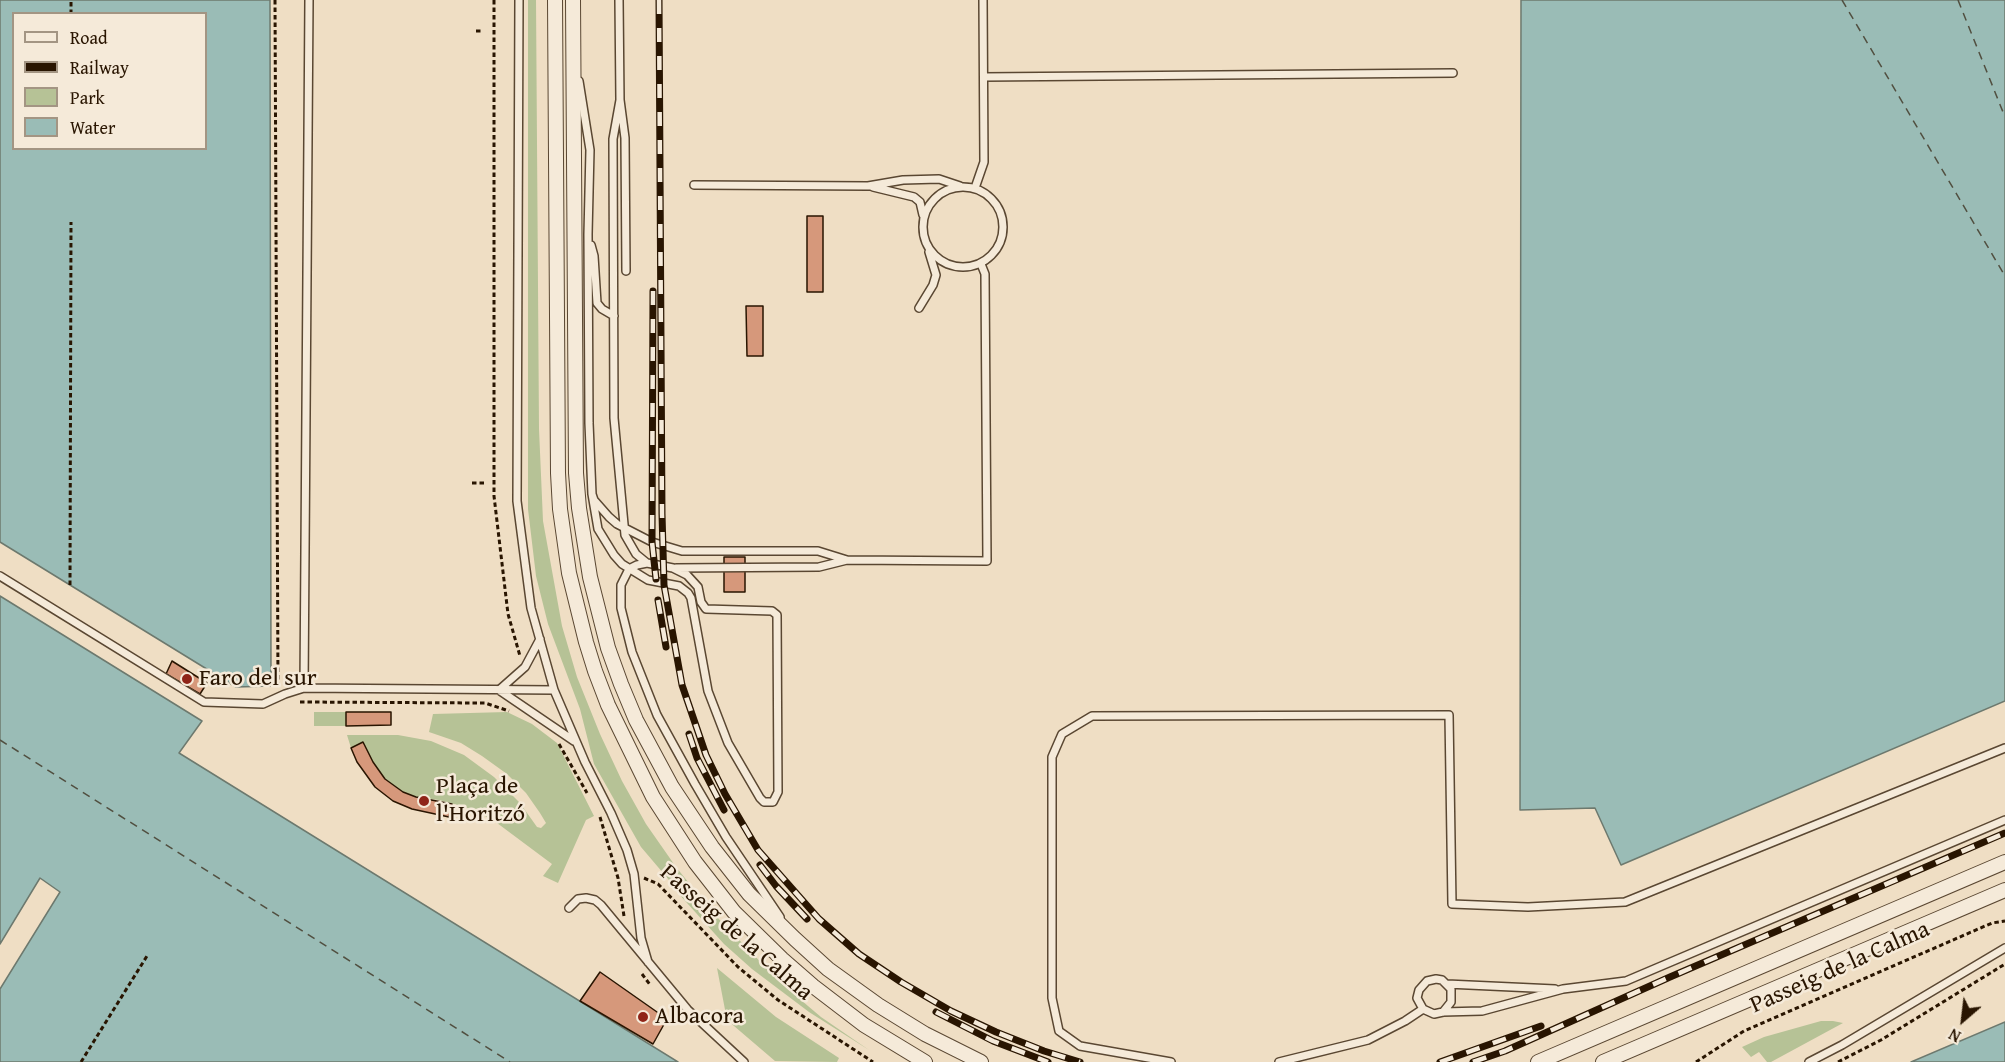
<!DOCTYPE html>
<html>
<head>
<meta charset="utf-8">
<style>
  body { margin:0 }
  #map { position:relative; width:2005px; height:1062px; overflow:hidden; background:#efdec4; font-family:"Gentium Book Plus",serif }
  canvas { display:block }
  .legend { position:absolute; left:12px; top:12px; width:195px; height:138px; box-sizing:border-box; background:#f5ead9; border:2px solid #a39583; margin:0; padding:8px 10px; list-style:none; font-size:18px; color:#291501 }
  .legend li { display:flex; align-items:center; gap:12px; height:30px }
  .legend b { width:30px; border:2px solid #a39583 }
  .north { position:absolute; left:1933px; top:990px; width:60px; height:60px; -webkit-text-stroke:4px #f5ead9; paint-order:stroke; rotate:208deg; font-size:16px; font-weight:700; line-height:24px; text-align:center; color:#291501 }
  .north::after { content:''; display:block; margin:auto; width:21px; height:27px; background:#291501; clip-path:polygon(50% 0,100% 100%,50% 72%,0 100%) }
</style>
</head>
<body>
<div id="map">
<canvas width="2005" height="1062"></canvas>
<ul class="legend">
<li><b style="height:8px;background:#f5ead9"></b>Road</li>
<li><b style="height:8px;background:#291501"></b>Railway</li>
<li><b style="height:16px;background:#b6c296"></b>Park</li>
<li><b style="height:16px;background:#9abcb6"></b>Water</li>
</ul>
<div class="north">N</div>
</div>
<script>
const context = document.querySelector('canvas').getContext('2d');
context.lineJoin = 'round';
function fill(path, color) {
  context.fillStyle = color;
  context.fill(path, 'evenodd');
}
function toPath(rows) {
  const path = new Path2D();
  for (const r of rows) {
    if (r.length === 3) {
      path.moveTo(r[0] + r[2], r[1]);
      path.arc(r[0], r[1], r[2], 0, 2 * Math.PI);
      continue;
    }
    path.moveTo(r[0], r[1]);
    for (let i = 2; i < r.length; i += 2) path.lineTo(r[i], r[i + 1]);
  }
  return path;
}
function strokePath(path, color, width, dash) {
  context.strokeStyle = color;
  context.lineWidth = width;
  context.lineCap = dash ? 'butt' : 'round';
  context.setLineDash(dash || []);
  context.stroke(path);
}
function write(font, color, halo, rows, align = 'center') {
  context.font = font + ' "Gentium Book Plus",serif';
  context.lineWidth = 5;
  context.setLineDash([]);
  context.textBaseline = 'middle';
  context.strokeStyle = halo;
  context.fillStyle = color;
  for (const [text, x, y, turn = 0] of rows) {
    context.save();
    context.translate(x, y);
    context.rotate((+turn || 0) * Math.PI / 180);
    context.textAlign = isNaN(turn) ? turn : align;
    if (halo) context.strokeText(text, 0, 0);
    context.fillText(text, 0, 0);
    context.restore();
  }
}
fill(toPath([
  [528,0,536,0,539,429,543,521,562,626,577,677,600,734,622,781,646,824,676,867,713,913,782,984,821,1017,869,1050,809,1012,752,969,724,944,678,893,669,880,641,847,594,764,580,709,548,624,536,576,528,509],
  [314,712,346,712,346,726,314,726],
  [507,712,532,724,557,743,594,816,586,820,558,883,543,876,552,864,493,820,465,807,439,800,416,797,403,792,385,779,373,762,363,742,351,748,347,735,398,735,431,741,464,755,494,777,520,803,537,827,541,828,546,823,540,813,526,793,507,774,482,756,461,743,429,732,433,714],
  [717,968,776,1017,839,1058,837,1062,775,1061,727,1020],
  [1821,1021,1833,1021,1843,1023,1771,1062,1767,1062,1759,1052,1751,1057,1742,1047,1764,1037]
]), '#b6c296');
const water = toPath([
  [0,0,270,0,271,686,236,687,0,542,0,0],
  [14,14,206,14,206,148,14,148,14,14],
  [1521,0,2005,0,2005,701,1621,865,1595,808,1520,810,1521,0],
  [0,596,202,721,179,753,678,1062,0,1062,0,989,60,892,40,878,0,944,0,596],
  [2005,1022,2005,1062,1911,1062,2005,1022]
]);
fill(water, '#9abcb6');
strokePath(water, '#6d796e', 1.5);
strokePath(toPath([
  [1842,0,2005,276],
  [1958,0,2005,117],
  [0,740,510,1062]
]), '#514f40', 1.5, [8, 6]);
const building = toPath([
  [807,216,823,216,823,292,807,292,807,216],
  [746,306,763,306,763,356,747,356,746,306],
  [724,557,745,557,745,592,724,592,724,557],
  [172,661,207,683,200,694,166,674,172,661],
  [346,712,391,712,391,725,346,726,346,712],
  [363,742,373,762,385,779,403,792,416,797,452,804,449,817,412,809,393,801,375,787,357,762,351,748,363,742],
  [600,972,667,1019,653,1044,580,1001,600,972]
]);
fill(building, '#d6987b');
strokePath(building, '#291501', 1.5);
const lane = toPath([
  [519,0,517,501,531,608,554,690,585,762,611,813,627,850,634,874,641,938,648,962],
  [619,0,620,100,625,138,626,271],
  [984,77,1453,73],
  [579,81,590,150,588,234,589,423,592,494,594,500,609,517,617,524,652,542,682,551,818,551,847,560],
  [694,185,868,186,903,180,939,179,960,186],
  [963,227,40],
  [873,187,914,197,920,202,923,215],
  [975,188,984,162,983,0],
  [591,245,594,256,597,303,602,309,614,316],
  [919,308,933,285,936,275,929,252],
  [592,494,598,529,614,555,622,564,648,580,679,586,688,593,691,598,708,691,728,743,760,798,764,802,773,802,778,792,777,615,772,611,706,609,701,602,698,587,687,575,673,568,647,563,636,554,625,535,614,418,613,139,620,100],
  [647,563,637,565,629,569,621,585,621,608,632,652,657,715,695,784,726,837,780,917],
  [676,568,819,567,847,560,987,561,985,274,981,264],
  [0,576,204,702,263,704,285,694,304,688,554,690],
  [540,639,525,667,499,690,574,741],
  [304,688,309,0],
  [569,908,578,899,586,898,595,900,601,905,688,1010,744,1062],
  [1447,984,1555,989],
  [1443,1012,1451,1002,1451,989,1442,980,1436,979,1427,981,1419,990,1417,998,1423,1009,1434,1014,1443,1012,1482,1011,1563,989,1626,981,2005,820],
  [1171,1062,1080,1046,1059,1031,1052,998,1052,757,1062,734,1092,716,1449,715,1452,904,1528,907,1625,902,2005,748],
  [1279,1062,1368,1040,1405,1021,1423,1009],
  [1809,1062,1842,1045,2005,948]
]);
const street = toPath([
  [555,0,558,473,560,509,569,573,586,642,595,671,608,705,653,797,695,862,734,912,782,959,813,986,864,1025,925,1062],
  [573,0,576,473,579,508,590,577,608,648,621,684,636,720,672,787,712,847,749,894,795,939,828,969,878,1005,925,1034,981,1062],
  [1538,1062,2005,862],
  [1603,1062,2005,890]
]);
strokePath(lane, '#5a4732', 10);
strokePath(street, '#5a4732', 16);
strokePath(toPath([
  [275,0,278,685],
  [494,0,494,496,508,614,520,656],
  [71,14,71,0],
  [476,31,483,31],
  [472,483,485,483],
  [70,585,71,222],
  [300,702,485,703,509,711],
  [559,744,587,793],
  [600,817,618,878,624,916],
  [644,878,658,884,738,967,778,1000,873,1062],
  [642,974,651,986],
  [81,1062,147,956],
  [1696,1062,1744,1031,1992,923,2005,921],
  [1838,1062,1881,1040,2005,964]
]), '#291501', 3, [4.5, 3]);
strokePath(lane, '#f5ead9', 7);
strokePath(street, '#f5ead9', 14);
const rail = toPath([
  [659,0,662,514,664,585,682,685,706,755,725,794,758,850,819,919,859,954,901,982,951,1011,996,1032,1044,1051,1080,1062],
  [653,291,652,542,656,579],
  [658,600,666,647],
  [689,734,697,758,724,810],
  [760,865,776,886,807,919],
  [936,1012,993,1041,1048,1062],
  [1440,1062,1541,1026],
  [1473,1062,1505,1051,1670,977,2005,833]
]);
strokePath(rail, '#291501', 7);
strokePath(rail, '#f5ead9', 4.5, [14]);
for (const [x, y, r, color] of [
  [187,679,6,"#8f2418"],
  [424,801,6,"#8f2418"],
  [643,1017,6,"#8f2418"]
]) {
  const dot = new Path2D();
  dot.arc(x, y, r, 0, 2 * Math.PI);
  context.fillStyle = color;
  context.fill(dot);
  strokePath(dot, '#f5ead9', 2);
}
write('24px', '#291501', '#f5ead9', [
  ["Faro del sur",199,679],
  ["Plaça de",436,787],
  ["l'Horitzó",436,815],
  ["Albacora",655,1017]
], 'left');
write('24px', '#291501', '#f5ead9', [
  ["Passeig de la Calma",736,933,41],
  ["Passeig de la Calma",1840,968,-24]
]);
</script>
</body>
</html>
